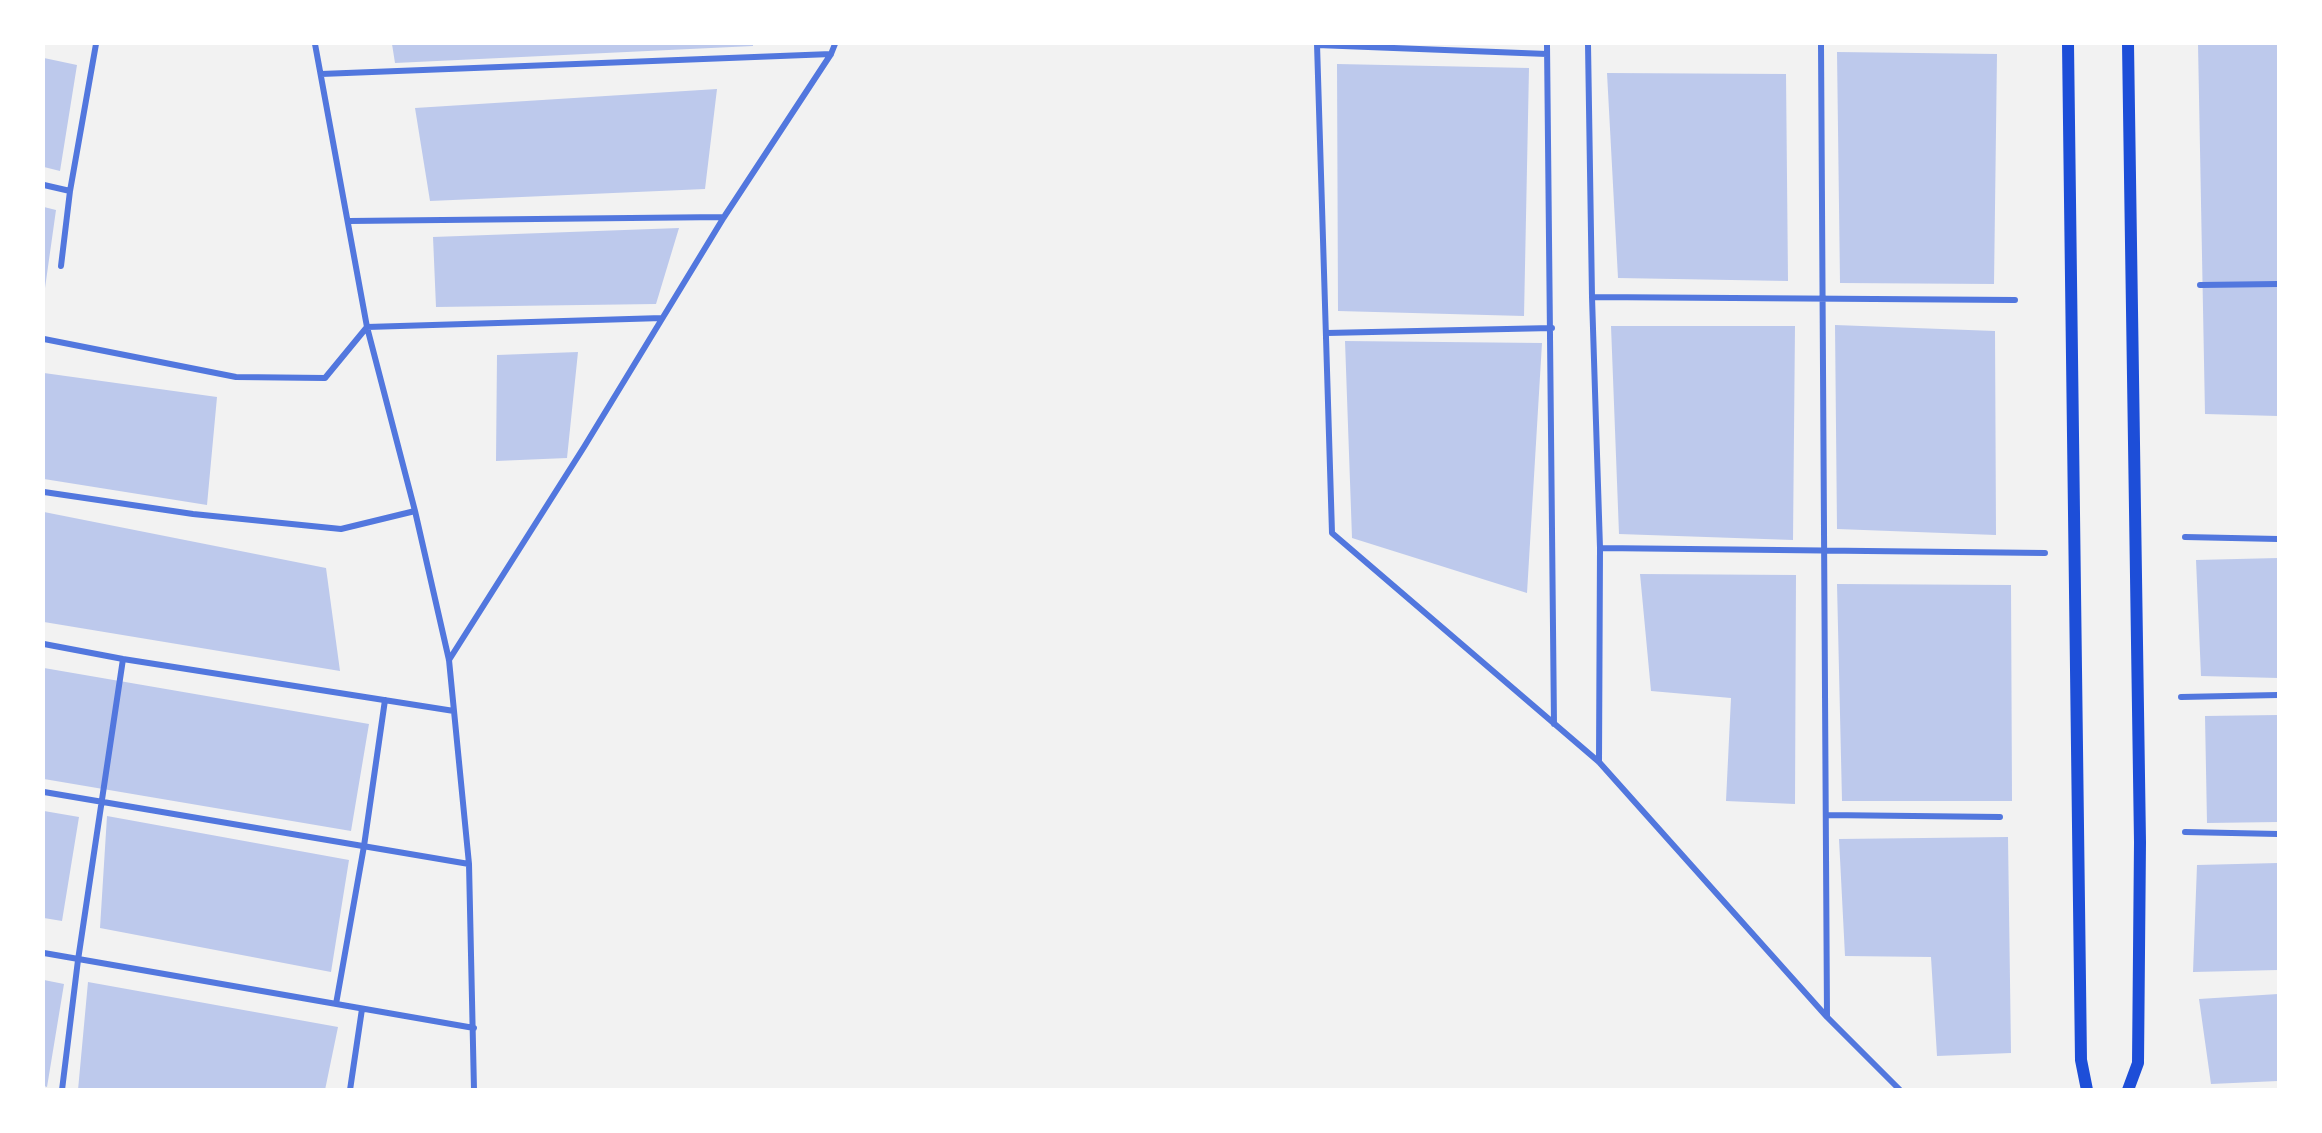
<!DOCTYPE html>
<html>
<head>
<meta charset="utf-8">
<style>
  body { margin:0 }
  #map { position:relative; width:2322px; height:1133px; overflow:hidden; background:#f2f2f2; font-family:Merriweather,serif }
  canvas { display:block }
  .frame { position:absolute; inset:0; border:45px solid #fff; pointer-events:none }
</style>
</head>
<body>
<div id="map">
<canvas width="2322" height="1133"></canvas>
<div class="frame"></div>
</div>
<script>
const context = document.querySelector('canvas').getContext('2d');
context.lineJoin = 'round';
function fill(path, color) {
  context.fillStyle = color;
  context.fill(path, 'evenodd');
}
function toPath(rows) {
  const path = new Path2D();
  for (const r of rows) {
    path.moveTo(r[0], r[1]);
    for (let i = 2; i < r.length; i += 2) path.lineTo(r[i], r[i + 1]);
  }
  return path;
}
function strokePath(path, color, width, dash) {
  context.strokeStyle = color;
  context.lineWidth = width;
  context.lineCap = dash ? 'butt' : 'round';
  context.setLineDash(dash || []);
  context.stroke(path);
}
fill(toPath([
  [392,44,753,44,753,46,395,63],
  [2198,44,2278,44,2278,416,2205,414],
  [1837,52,1997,54,1994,284,1840,283],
  [44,58,77,65,60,171,44,167],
  [1337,64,1529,68,1524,316,1338,311],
  [1607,73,1786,74,1788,281,1618,278],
  [717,89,705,189,430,201,415,108],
  [44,207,56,210,45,288,44,288],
  [679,228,656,304,436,307,433,237],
  [1835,325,1995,331,1996,535,1837,529],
  [1611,326,1795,326,1793,540,1619,534],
  [1345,341,1542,343,1527,593,1352,538],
  [578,352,567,458,496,461,497,355],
  [44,373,217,397,207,505,44,479],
  [44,512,326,568,340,671,44,622],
  [2278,558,2278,678,2201,676,2196,560],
  [1640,574,1796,575,1795,804,1726,801,1731,698,1651,691],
  [1837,584,2011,585,2012,801,1842,801],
  [44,668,369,724,351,831,44,779],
  [2278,715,2278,822,2207,823,2205,716],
  [44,811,79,817,62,921,44,918],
  [107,816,349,860,331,972,100,928],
  [2008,837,2011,1053,1937,1056,1931,957,1845,956,1839,839],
  [2278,863,2278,970,2193,972,2197,865],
  [44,980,64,984,47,1087,44,1086],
  [88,982,338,1027,325,1090,78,1090],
  [2278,994,2278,1081,2211,1084,2199,999]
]), '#bdc9ec');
strokePath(toPath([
  [315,44,367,327,415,511,449,660,469,864,474,1090],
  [1317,44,1332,533,1599,762,1827,1017,1900,1090],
  [1547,44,1554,724],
  [1588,44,1592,297,1600,548,1599,762],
  [1821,44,1827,1016],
  [1317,45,1547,54],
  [321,74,831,54],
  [44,185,70,191],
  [349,221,724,217],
  [61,266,70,191,96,44],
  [2200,285,2278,284],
  [1592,297,2015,300],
  [1327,333,1552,328],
  [44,339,236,377,325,378,367,327,662,318],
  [44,492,193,514,341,529,415,511],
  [2185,537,2278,539],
  [1600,548,2045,553],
  [44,644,123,659,454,711],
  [449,660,584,447,724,217,831,54,835,44],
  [2181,697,2278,695],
  [44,792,469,864],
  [1826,815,2000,817],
  [2185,832,2278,834],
  [44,953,474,1028],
  [336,1004,364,846,385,700],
  [62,1090,78,960,123,659],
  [350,1090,362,1009]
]), '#5277de', 6);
strokePath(toPath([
  [2068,44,2081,1060,2087,1090],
  [2128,44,2140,842,2138,1063,2128,1090]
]), '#1d4ed8', 12);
</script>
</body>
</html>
